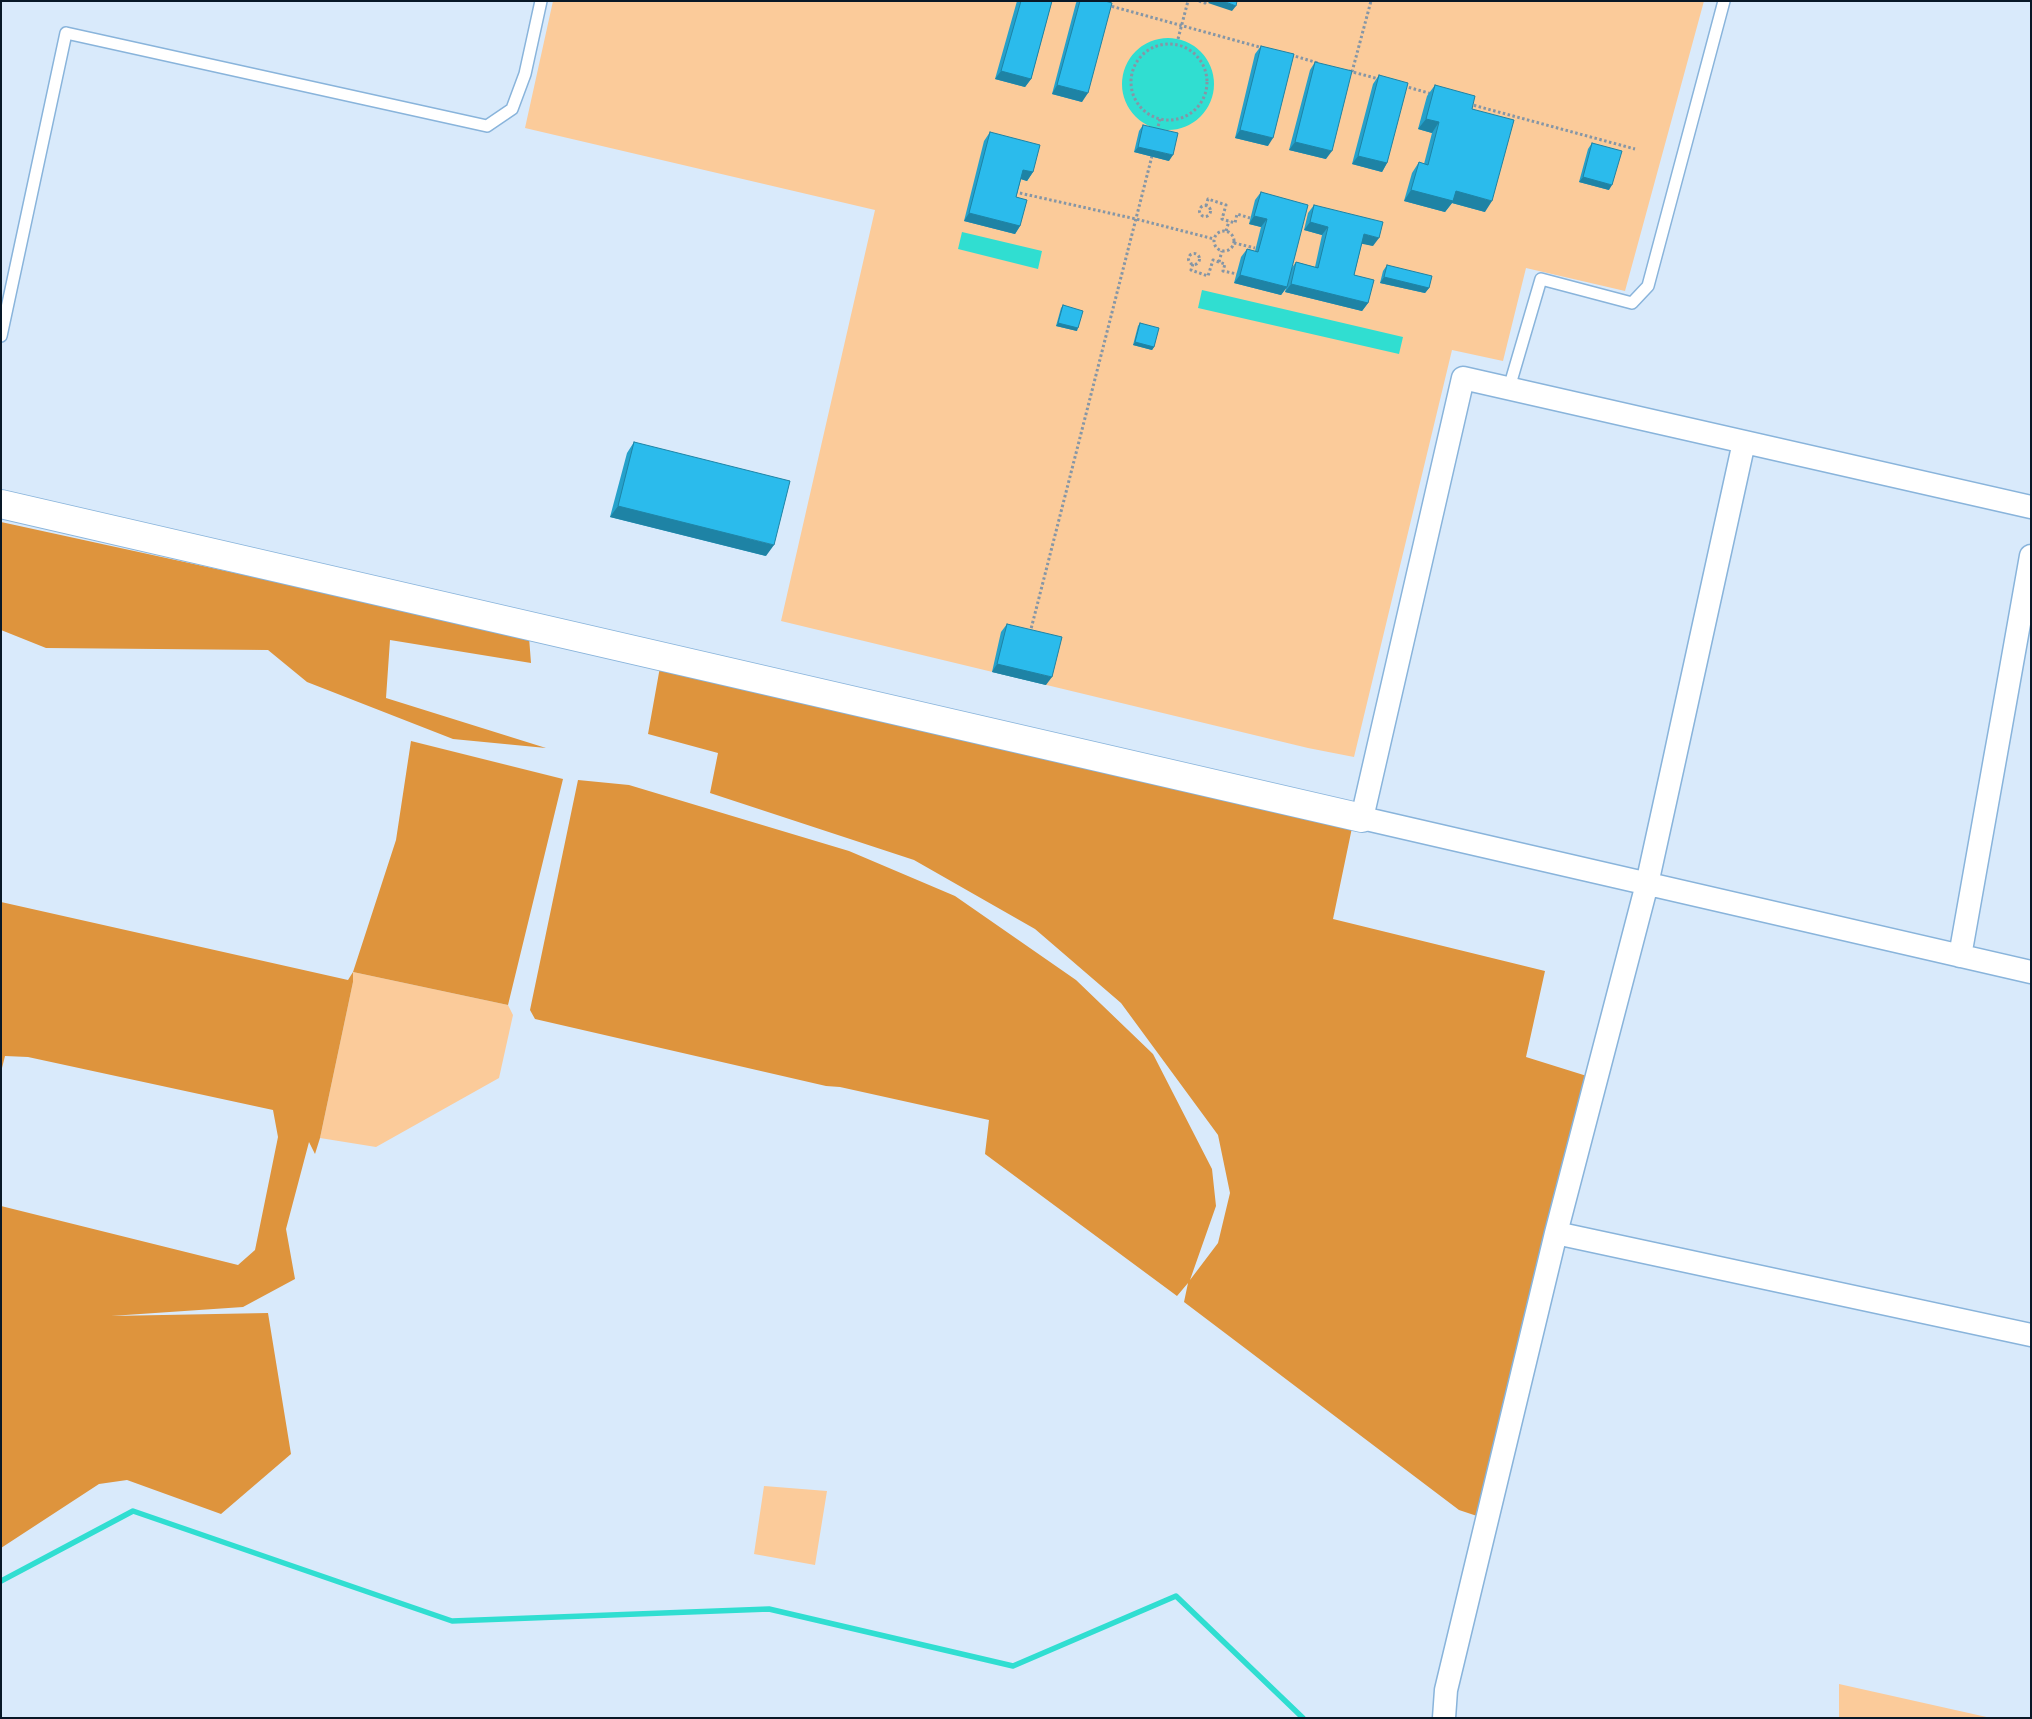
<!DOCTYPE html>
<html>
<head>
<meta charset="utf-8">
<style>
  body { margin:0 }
  #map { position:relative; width:2032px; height:1719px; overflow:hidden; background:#d9eafb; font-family:"Source Serif 4",serif }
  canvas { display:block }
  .frame { position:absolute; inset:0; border:2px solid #081827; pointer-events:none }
</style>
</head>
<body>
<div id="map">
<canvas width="2032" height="1719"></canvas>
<div class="frame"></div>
</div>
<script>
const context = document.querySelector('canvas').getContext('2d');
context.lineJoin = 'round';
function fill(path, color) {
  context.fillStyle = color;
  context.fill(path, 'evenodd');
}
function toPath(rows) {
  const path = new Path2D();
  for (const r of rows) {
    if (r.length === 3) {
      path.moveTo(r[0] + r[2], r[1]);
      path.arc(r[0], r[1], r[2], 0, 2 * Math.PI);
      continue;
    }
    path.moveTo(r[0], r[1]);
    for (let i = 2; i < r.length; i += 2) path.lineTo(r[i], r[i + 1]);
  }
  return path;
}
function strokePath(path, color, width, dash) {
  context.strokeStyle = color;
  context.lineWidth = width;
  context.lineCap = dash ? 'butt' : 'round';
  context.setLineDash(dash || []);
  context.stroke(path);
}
fill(toPath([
  [553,1,1704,1,1625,291,1526,268,1503,361,1452,350,1354,757,1308,748,781,621,875,210,525,128],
  [353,972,508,1005,513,1015,499,1078,376,1147,320,1138,353,982],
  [764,1486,827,1491,815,1565,754,1554],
  [1839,1684,1991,1718,1839,1718]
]), '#fbcb9a');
fill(toPath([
  [1,522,529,637,531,663,390,640,386,698,546,748,453,739,307,682,268,650,46,648,1,630],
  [660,667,1353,823,1333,919,1545,971,1526,1057,1590,1077,1486,1519,1459,1510,1184,1302,1188,1283,1177,1296,985,1154,989,1120,840,1087,826,1086,535,1019,530,1010,578,780,629,785,849,851,955,896,1076,980,1153,1054,1212,1169,1216,1206,1190,1280,1218,1243,1230,1193,1218,1135,1121,1003,1035,929,914,860,710,793,718,753,648,734],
  [411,741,563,779,508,1005,353,972,353,982,320,1138,315,1154,309,1142,286,1229,295,1279,243,1307,111,1316,268,1313,291,1454,221,1514,127,1480,99,1484,1,1548,1,1206,238,1265,255,1250,278,1137,273,1110,28,1057,5,1056,1,1072,1,902,348,980,353,972,396,840]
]), '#de943d');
fill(toPath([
  [1168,84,46],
  [962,232,1042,251,1038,269,958,249],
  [1202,290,1403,337,1399,354,1198,308]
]), '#30ded1');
strokePath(toPath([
  [1,1581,133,1511,452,1621,769,1609,1013,1666,1176,1596,1303,1718]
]), '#30ded1', 5.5);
const lane = toPath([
  [1,336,66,33,487,126,512,109,525,74,541,1],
  [1509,388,1541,279,1632,303,1648,286,1724,1]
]);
const street = toPath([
  [2031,507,1463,378,1362,818,2031,972],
  [1960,956,2031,556],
  [1556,1233,2031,1335],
  [1444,1718,1446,1690,1556,1233,1647,884,1744,442]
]);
const secondary = toPath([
  [1,504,1362,818]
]);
strokePath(lane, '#89b4db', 14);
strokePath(street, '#89b4db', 25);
strokePath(secondary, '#89b4db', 30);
strokePath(toPath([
  [1199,1,1205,3,1206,1],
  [1107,5,1263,48],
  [1178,39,1188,1],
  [1169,82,38],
  [1291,55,1318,63],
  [1349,71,1379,79],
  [1352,72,1371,1],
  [1404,86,1432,94],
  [1469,104,1635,149],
  [1157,131,1160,119],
  [1015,192,1136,219,1214,239],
  [1205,211,5.5],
  [1206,206,1208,199,1226,205,1222,219,1235,223,1237,214,1250,218],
  [1224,241,10],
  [1226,231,1229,221],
  [1234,243,1255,248],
  [1194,259,5.5],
  [1219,262,1222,251],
  [1193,264,1191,270,1208,276,1213,260,1225,264,1223,271,1237,274],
  [1030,633,1152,156]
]), '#8596a6', 3, [2.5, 2.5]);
strokePath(lane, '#fff', 11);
strokePath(street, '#fff', 22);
strokePath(secondary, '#fff', 28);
fill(toPath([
  [1017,1,1052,1,1031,79,1025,87,995,79],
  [1077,1,1105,1,1082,102,1052,94,1076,3],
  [1261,46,1268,146,1235,138,1255,54],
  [1315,62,1326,159,1289,150,1310,70],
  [1379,75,1387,163,1382,172,1352,164,1373,84],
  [1435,85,1472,109,1485,212,1452,203,1445,212,1404,201,1412,173,1419,162,1424,164,1432,133,1418,129,1427,96],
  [1143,125,1169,161,1134,152,1139,131],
  [990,132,1033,172,1027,181,1021,179,1016,197,1020,226,1015,234,964,221,984,141],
  [1592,143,1609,190,1579,182,1588,149],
  [1261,192,1291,269,1296,262,1315,267,1322,235,1304,230,1308,213,1314,205,1373,246,1362,243,1354,275,1368,303,1362,311,1285,292,1286,288,1281,295,1234,283,1241,257,1247,249,1255,251,1261,227,1249,224,1255,200],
  [1387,265,1429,288,1425,293,1380,283,1383,271],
  [1063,305,1077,331,1056,326,1061,308],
  [1140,323,1154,347,1152,350,1133,345,1138,326],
  [634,442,766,556,610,517,627,453],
  [1007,624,1046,685,992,672,1001,632]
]), '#25a1cb');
fill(toPath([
  [1210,1,1223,1,1236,6,1232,11,1208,3],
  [1001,71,1031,79,1025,87,995,79],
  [1057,85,1088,93,1082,102,1052,94],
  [1426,119,1439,122,1432,133,1418,129],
  [1240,130,1273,138,1268,146,1235,138],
  [1295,142,1332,151,1326,159,1289,150],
  [1138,147,1173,155,1169,161,1134,152],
  [1358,156,1387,163,1382,172,1352,164],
  [1023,170,1033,172,1027,181,1017,178],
  [1583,177,1612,185,1609,190,1579,182],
  [1411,190,1456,191,1492,201,1485,212,1452,203,1445,212,1404,201],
  [969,213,1020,226,1015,234,964,221],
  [1254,216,1267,219,1261,227,1249,224],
  [1310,222,1328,227,1322,235,1304,230],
  [1364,234,1379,238,1373,246,1358,243],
  [1240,275,1287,287,1281,295,1234,283],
  [1384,277,1429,288,1425,293,1380,283],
  [1291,284,1368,303,1362,311,1285,292],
  [1058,323,1078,328,1077,331,1056,326],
  [1135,342,1154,347,1152,350,1133,345],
  [618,506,774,545,766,556,610,517],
  [997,664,1052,677,1046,685,992,672]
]), '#1e83a5');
const building = toPath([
  [1021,1,1052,1,1031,79,1001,71,1021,1],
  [1080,1,1105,1,1112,3,1088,93,1057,85,1080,1],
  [1223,1,1237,1,1236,6,1223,1],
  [1261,46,1294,54,1273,138,1240,130,1261,46],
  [1315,62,1352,71,1332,151,1295,142,1315,62],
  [1379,75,1408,83,1387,163,1358,156,1379,75],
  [1435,85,1475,96,1472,109,1514,120,1492,201,1456,191,1453,201,1411,190,1419,162,1428,165,1439,122,1426,119,1435,85],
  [1143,125,1178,133,1173,155,1138,147,1143,125],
  [990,132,1040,145,1033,172,1023,170,1016,197,1027,200,1020,226,969,213,990,132],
  [1592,143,1622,151,1612,185,1583,177,1592,143],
  [1261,192,1308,205,1287,287,1240,275,1247,249,1258,252,1267,219,1254,216,1261,192],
  [1314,205,1383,222,1379,238,1364,234,1354,275,1374,280,1368,303,1291,284,1296,262,1318,268,1328,227,1310,222,1314,205],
  [1387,265,1432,276,1429,288,1384,277,1387,265],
  [1063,305,1083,311,1078,328,1058,323,1063,305],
  [1140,323,1159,328,1154,347,1135,342,1140,323],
  [634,442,790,481,774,545,618,506,634,442],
  [1007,624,1062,637,1052,677,997,664,1007,624]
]);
fill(building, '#2bbbec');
strokePath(building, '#1e83a5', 1);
</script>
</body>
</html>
